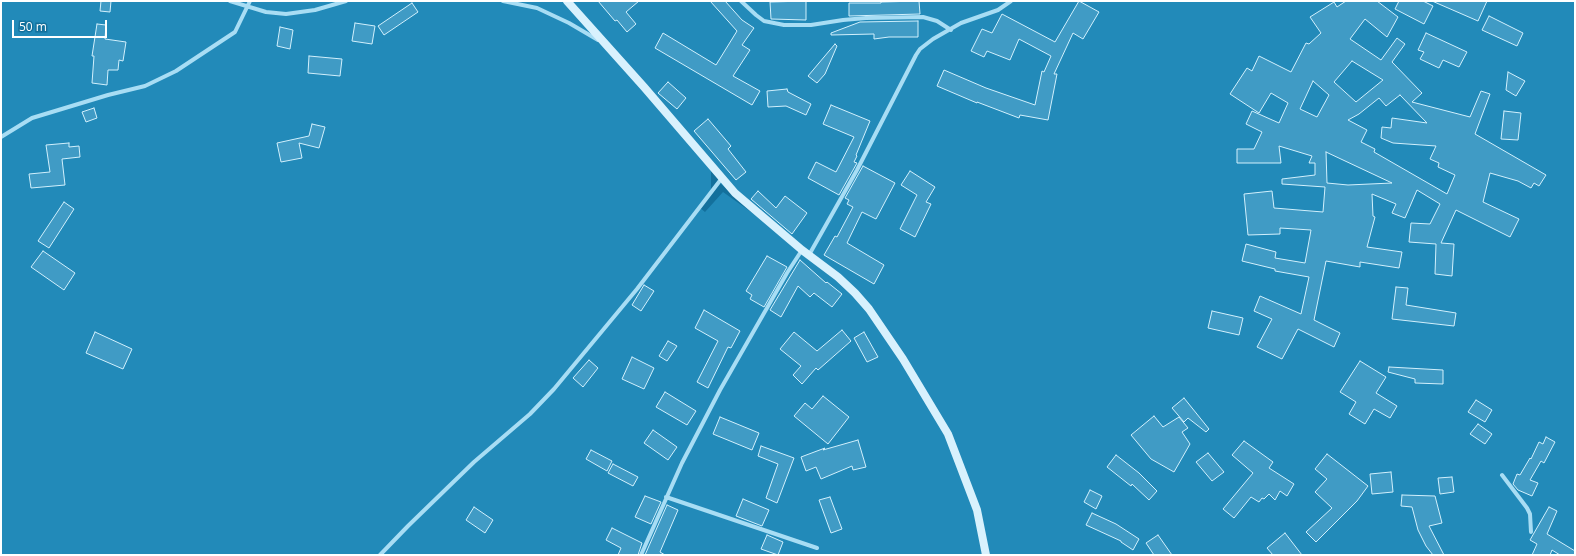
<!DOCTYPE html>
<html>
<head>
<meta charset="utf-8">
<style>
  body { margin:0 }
  #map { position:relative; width:1576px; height:556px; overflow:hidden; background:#13709c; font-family:"Open Sans",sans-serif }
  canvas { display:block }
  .frame { position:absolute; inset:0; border:2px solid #fff; pointer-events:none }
  .scale { position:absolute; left:12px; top:20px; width:95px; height:18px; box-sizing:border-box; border:2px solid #fff; border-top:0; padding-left:5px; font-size:12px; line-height:14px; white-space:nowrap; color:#fff; -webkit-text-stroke:3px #13709c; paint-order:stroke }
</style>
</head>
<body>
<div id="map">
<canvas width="1576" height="556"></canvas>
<div class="frame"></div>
<div class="scale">50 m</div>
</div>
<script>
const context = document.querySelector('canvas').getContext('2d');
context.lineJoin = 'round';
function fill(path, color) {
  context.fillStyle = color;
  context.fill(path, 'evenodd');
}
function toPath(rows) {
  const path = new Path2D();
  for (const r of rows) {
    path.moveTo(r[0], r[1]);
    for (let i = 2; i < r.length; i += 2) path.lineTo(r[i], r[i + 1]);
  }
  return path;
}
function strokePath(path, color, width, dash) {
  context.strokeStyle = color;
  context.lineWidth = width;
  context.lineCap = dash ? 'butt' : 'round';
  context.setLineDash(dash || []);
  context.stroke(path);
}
fill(toPath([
  [1,1,1575,1,1575,555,1,555],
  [711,164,721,184,761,219,723,192,705,212,699,207,711,190]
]), '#228ab9');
const building = toPath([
  [101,1,111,1,110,12,100,11,101,1],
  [598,1,639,1,626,12,636,24,627,32,617,20,615,21,598,1],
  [710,1,725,1,742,20,754,28,742,45,750,50,733,76,760,91,752,105,655,48,663,33,716,65,737,31,710,1],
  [806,1,806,20,771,19,770,2,806,1],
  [919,1,920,14,849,16,849,3,881,3,881,2,919,1],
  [1079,1,1099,12,1083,39,1073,33,1054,74,1057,74,1048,120,1020,115,1019,118,977,102,977,103,937,86,944,70,986,88,1035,105,1042,71,1044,72,1051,56,1019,39,1010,60,987,51,984,57,971,51,982,29,992,33,1002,14,1055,42,1079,1],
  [1346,1,1377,1,1398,17,1387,37,1365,19,1350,39,1381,60,1397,38,1405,44,1392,62,1422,93,1412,102,1470,117,1481,91,1490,94,1475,134,1546,175,1539,186,1534,183,1531,188,1518,181,1490,173,1483,202,1519,219,1510,237,1456,210,1441,243,1454,244,1452,276,1435,274,1436,244,1409,242,1411,223,1430,224,1440,204,1417,190,1405,218,1392,213,1396,204,1372,194,1373,216,1375,217,1367,247,1402,252,1399,268,1360,262,1360,267,1326,261,1314,320,1340,333,1334,347,1298,329,1282,359,1257,347,1272,319,1254,311,1260,296,1301,314,1309,277,1275,271,1275,269,1242,261,1246,244,1276,252,1275,258,1305,263,1311,230,1280,228,1280,234,1248,235,1244,194,1272,191,1274,208,1323,212,1325,187,1282,184,1282,179,1315,175,1315,163,1309,163,1312,156,1279,146,1281,163,1237,163,1237,149,1254,149,1262,132,1246,124,1252,111,1279,123,1288,103,1271,93,1259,113,1230,94,1247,68,1252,71,1259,56,1291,72,1306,43,1309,44,1321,33,1310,17,1334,2,1337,7,1346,1],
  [1352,61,1383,80,1356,102,1334,82,1352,61],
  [1313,81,1329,95,1317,117,1300,109,1313,81],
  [1400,95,1427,123,1392,118,1391,128,1382,127,1381,138,1393,143,1436,146,1430,159,1439,163,1438,167,1455,175,1447,194,1374,152,1375,149,1361,142,1367,130,1348,120,1359,114,1379,98,1386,106,1400,95],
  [1326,152,1392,183,1348,185,1327,183,1326,152],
  [1399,1,1423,1,1433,6,1424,24,1395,9,1399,1],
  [1432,1,1487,1,1478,21,1432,1],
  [412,3,418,12,384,35,378,26,412,3],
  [1489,16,1523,33,1517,46,1482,30,1489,16],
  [918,21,918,37,889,37,874,39,874,34,831,35,831,33,860,22,918,21],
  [355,23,375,26,372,44,352,41,355,23],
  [97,24,106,25,105,39,126,42,123,61,119,60,118,70,108,70,107,85,92,83,94,56,92,56,97,24],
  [280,27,293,30,290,49,277,46,280,27],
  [1426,33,1467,52,1459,67,1443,60,1439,68,1420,59,1424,52,1418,50,1426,33],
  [835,44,837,46,825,74,817,83,808,76,835,44],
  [309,56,342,59,340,76,308,73,309,56],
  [1508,72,1525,81,1516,96,1506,90,1508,72],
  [668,82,686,98,677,109,658,93,668,82],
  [787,89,788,92,811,104,806,115,786,106,768,107,767,91,787,89],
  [831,105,870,121,856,155,857,156,854,162,857,163,839,195,808,178,816,162,836,172,854,137,823,124,831,105],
  [94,108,97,118,86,122,82,112,94,108],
  [1504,111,1521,113,1518,140,1501,139,1504,111],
  [708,119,731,146,728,149,746,172,736,180,694,131,708,119],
  [312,124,325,127,319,148,299,143,302,158,281,162,277,143,309,136,312,124],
  [69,143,69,147,79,146,80,157,62,159,65,185,31,188,29,174,50,172,46,145,69,143],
  [863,166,895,183,876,219,862,212,847,243,884,265,874,284,824,255,835,236,837,237,853,207,847,204,849,200,845,198,863,166],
  [910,171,935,187,926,202,931,204,915,237,900,229,917,195,901,185,910,171],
  [758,191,776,208,785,196,807,213,792,234,751,199,758,191],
  [64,202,74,209,49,248,38,241,64,202],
  [43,251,75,273,64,290,31,267,43,251],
  [767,256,787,267,764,307,750,299,752,295,746,291,767,256],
  [800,260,826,283,827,282,842,294,832,307,814,293,810,297,798,286,781,317,770,310,800,260],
  [644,285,654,291,641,311,632,305,644,285],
  [1396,287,1408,288,1406,305,1456,313,1454,326,1392,319,1396,287],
  [704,310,740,331,731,348,728,347,708,388,697,382,718,341,695,328,704,310],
  [1212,311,1243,318,1239,335,1208,328,1212,311],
  [842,330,851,341,818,370,816,368,802,384,793,375,801,366,780,349,794,332,817,351,842,330],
  [95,332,132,349,123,369,86,353,95,332],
  [864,332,878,357,867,362,854,338,864,332],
  [668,341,677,346,667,361,659,356,668,341],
  [632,357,654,368,644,389,622,379,632,357],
  [589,360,598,368,583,387,573,378,589,360],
  [1360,361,1386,377,1376,393,1397,406,1390,418,1374,409,1365,424,1349,414,1356,402,1340,392,1360,361],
  [1389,367,1443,370,1443,384,1415,383,1415,379,1388,372,1389,367],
  [665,392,696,411,687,425,656,407,665,392],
  [823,396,849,417,828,444,794,416,805,403,812,409,823,396],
  [1184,398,1209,429,1206,432,1188,418,1184,422,1172,408,1184,398],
  [1476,400,1492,410,1485,422,1468,412,1476,400],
  [1154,416,1163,427,1179,417,1188,428,1182,432,1190,444,1174,472,1151,459,1131,435,1154,416],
  [720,417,759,433,752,450,713,434,720,417],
  [1478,424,1492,434,1485,444,1470,434,1478,424],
  [653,430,677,447,668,460,644,443,653,430],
  [1546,437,1555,442,1544,463,1541,461,1530,480,1538,483,1532,496,1518,490,1513,484,1517,474,1520,475,1530,458,1531,459,1539,442,1543,444,1546,437],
  [858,440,866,467,853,470,852,466,821,479,816,467,806,471,801,457,825,448,823,450,858,440],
  [1244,441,1273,462,1269,468,1294,484,1287,496,1280,491,1275,500,1269,494,1264,499,1262,498,1259,502,1251,497,1234,518,1223,509,1253,473,1232,455,1244,441],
  [761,446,794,458,777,503,766,498,778,464,758,456,761,446],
  [591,450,612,461,607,471,586,459,591,450],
  [1208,453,1224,472,1212,481,1196,462,1208,453],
  [1327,454,1368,486,1357,501,1316,542,1306,532,1332,508,1315,492,1327,479,1315,469,1327,454],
  [1116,455,1139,473,1157,491,1149,500,1132,484,1131,486,1107,467,1116,455],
  [613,464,638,477,633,486,608,473,613,464],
  [1391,472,1393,492,1372,494,1370,474,1391,472],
  [1452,477,1454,492,1440,494,1438,478,1452,477],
  [1090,490,1102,496,1096,509,1084,502,1090,490],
  [1402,495,1435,496,1442,523,1429,526,1444,555,1433,555,1426,546,1418,530,1412,507,1401,506,1402,495],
  [645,496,661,502,651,524,635,517,645,496],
  [830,497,842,529,831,533,819,500,830,497],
  [743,499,769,510,762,526,736,516,743,499],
  [667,505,678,510,660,552,665,555,645,555,667,505],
  [474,507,493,520,485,533,466,520,474,507],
  [1549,507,1557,511,1547,534,1575,551,1575,555,1560,555,1552,550,1550,555,1532,555,1537,544,1530,540,1549,507],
  [1092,513,1116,524,1139,539,1133,550,1121,542,1121,541,1086,525,1092,513],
  [612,528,642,543,638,555,618,555,621,548,606,540,612,528],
  [1285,533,1302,555,1273,555,1267,548,1285,533],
  [767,535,783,542,778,555,761,549,767,535],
  [1158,535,1172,555,1154,555,1146,543,1158,535]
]);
fill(building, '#409bc5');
strokePath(building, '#d1f0fd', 1);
strokePath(toPath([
  [230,1,266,12,286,14,315,10,346,1],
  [503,1,537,8,569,23,598,40],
  [741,1,756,15,764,21,784,25,811,25,843,20,866,18,923,17,937,21,951,30],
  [1,137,32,118,108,95,145,86,176,71,235,32,250,1],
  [809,255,857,170,916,55,920,49,933,39,961,23,998,10,1011,1],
  [1502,475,1527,508,1530,514,1531,532],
  [666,497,817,548],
  [380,555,408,526,474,462,530,414,554,389,637,289,722,178],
  [641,555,682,463,720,390,787,273,802,250]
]), '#a8ddf4', 4);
strokePath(toPath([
  [567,1,644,87,735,193,802,250,838,277,855,293,869,309,903,359,948,434,977,510,986,555]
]), '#d8f1fd', 8);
</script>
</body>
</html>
